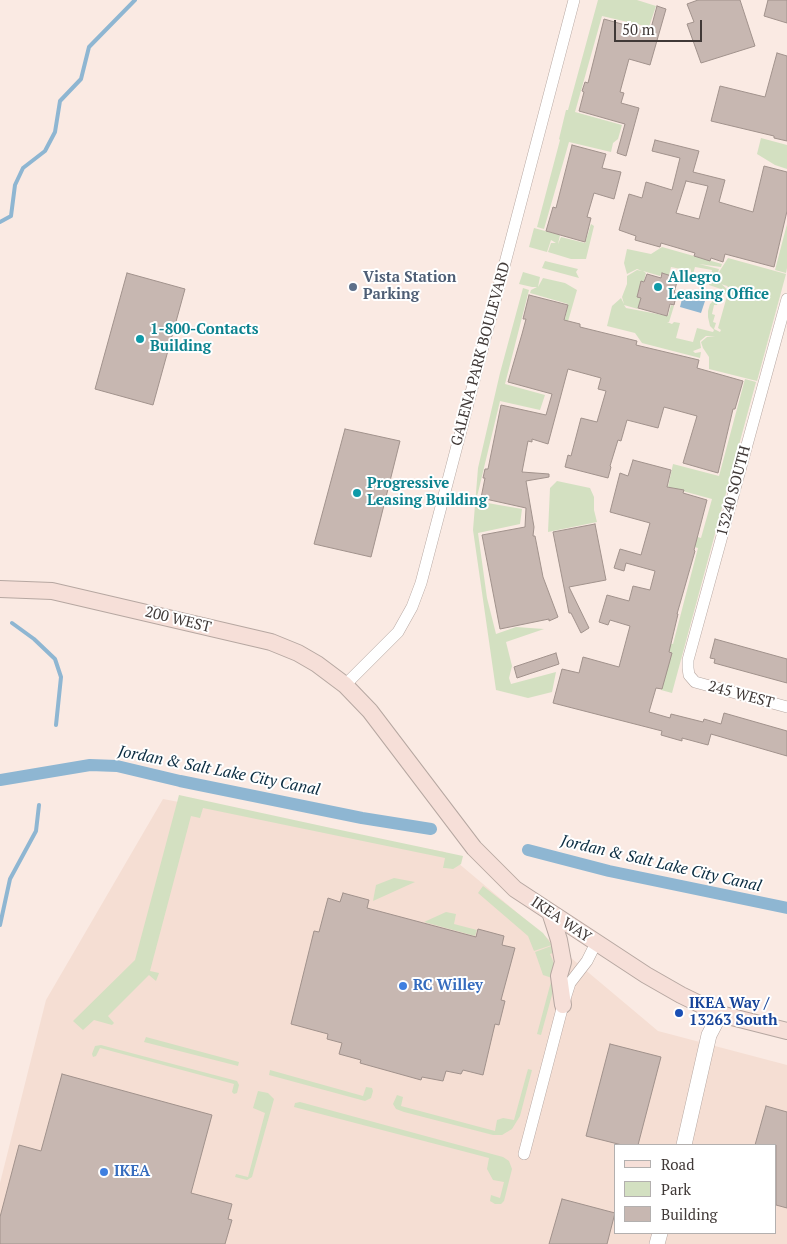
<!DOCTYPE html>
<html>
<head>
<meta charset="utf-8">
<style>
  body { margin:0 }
  #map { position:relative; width:787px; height:1244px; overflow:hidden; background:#faeae3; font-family:"PT Serif",serif }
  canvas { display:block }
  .legend { position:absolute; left:614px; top:1144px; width:162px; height:90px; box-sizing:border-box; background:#fff; border:1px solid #b3b0af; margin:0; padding:6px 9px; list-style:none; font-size:15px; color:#403937 }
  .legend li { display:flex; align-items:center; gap:10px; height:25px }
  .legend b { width:25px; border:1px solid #b3b0af }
  .scale { position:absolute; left:614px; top:20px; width:88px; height:22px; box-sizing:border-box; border:2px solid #403937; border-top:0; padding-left:6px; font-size:15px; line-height:18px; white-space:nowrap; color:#403937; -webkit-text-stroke:4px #fff; paint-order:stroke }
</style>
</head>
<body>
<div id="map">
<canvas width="787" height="1244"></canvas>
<ul class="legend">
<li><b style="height:6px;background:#f6dfd8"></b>Road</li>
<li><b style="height:14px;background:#d3e0c1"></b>Park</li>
<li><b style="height:14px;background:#c7b7b1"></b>Building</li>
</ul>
<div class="scale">50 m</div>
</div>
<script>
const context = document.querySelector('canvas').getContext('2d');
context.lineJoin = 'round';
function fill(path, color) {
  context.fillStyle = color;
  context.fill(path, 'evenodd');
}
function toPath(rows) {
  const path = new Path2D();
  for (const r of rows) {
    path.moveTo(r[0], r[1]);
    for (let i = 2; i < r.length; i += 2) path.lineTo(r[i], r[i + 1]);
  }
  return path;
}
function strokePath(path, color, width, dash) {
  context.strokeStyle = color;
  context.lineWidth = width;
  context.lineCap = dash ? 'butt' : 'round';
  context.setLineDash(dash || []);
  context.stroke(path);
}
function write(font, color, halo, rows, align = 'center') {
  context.font = font + ' "PT Serif",serif';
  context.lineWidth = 4;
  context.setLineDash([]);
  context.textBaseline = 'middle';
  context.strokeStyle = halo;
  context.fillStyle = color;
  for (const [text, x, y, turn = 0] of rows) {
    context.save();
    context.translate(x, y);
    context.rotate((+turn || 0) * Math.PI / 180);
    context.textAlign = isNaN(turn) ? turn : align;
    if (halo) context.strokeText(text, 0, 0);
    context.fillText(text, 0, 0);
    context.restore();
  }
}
fill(toPath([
  [163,799,445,852,658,1031,787,1065,787,1244,0,1244,0,1183,46,1000],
  [616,1145,776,1145,776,1233,616,1233]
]), '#f5ded3');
fill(toPath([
  [598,0,637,0,656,6,649,27,602,16,575,112,622,125,618,139,613,143,611,152,569,142,544,229,537,227,560,140,559,139,566,110,568,110],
  [761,138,787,145,787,169,775,165,757,154],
  [591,224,594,226,586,259,571,259,548,252,551,243,556,243,551,240,547,252,529,247,534,228,560,235,558,244,561,237,585,243],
  [787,224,787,268,786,273,775,270],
  [662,247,722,264,721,267,699,264,719,269,716,279,730,292,731,290,727,286,721,284,718,279,719,272,728,258,786,274,757,381,709,369,709,357,703,348,701,342,707,337,715,336,706,336,700,341,701,348,693,351,695,353,701,352,700,358,642,343,635,333,607,326,612,306,621,298,624,304,622,297,627,284,627,276,637,270,642,271,637,269,627,274,624,263,627,249,651,254],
  [671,267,690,271,691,268,691,273,684,279,691,281,695,267,712,270,709,285,721,289,720,294,710,304,708,311,708,317,710,326,714,330,713,332,697,328,693,342,676,338,680,323,674,322,672,324,667,322,669,322,674,306,671,305,668,316,626,308,624,305,638,309,641,298,637,296,641,281,644,281,646,273,643,271,660,276,662,273,669,275],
  [730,293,730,295,727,296,718,328,721,330,720,332,714,329,716,323,713,322,715,315,712,314,714,305,717,305,719,299,722,300,724,294],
  [545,261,578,269,576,272,579,278,542,268],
  [523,272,540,277,538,287,543,278,565,283,577,290,567,325,564,324,568,304,530,293,531,290,537,287,532,287,519,284],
  [523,288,529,290,505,384,545,395,540,410,500,401,476,501,522,509,520,524,478,533,487,598,496,634,516,627,544,629,506,642,512,666,509,678,511,684,556,672,552,692,528,698,496,690,473,530,478,468,500,373],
  [745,379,756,382,672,693,661,690,671,652,626,639,631,634,673,644,698,548,656,537,659,527,701,538,712,499,668,487,673,464,719,476],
  [557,481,590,488,594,497,594,510,597,522,548,532,550,488],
  [179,795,331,828,463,856,461,864,453,869,445,868,443,868,445,858,203,808,200,818,191,816,150,971,159,973,156,981,149,975,108,1016,114,1023,112,1025,94,1020,83,1030,73,1021,135,960],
  [394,878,415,882,373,901,376,885],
  [483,886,543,933,552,945,534,951,528,936,478,893],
  [446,912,456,914,454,924,477,930,475,936,424,922],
  [554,945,556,952,550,954,558,973,541,1035,537,1034,552,978,543,975,535,952],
  [146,1037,239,1062,238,1066,144,1042],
  [101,1045,237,1081,239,1085,237,1093,234,1094,232,1092,234,1084,100,1048,96,1056,93,1057,92,1054,95,1046],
  [528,1069,532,1070,520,1116,512,1129,502,1135,493,1135,404,1112,396,1109,393,1104,397,1095,403,1097,401,1106,495,1131,497,1120,503,1118,514,1120],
  [270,1070,363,1096,366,1087,372,1088,373,1091,371,1098,365,1101,269,1075],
  [258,1091,268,1093,274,1099,252,1177,247,1180,235,1177,236,1174,248,1177,265,1113,253,1108],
  [300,1102,503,1157,509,1161,512,1169,504,1201,501,1204,495,1204,490,1201,491,1195,500,1198,504,1182,493,1180,487,1169,489,1158,294,1107,295,1103]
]), '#d3e0c1');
fill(toPath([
  [683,295,705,301,701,313,680,307]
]), '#8eb6d2');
strokePath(toPath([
  [0,222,11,216,15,185,23,168,45,151,55,132,60,101,81,79,89,47,135,0],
  [12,623,34,639,55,659,61,677,56,725],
  [0,925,10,879,36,831,39,805]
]), '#8eb6d2', 4);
strokePath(toPath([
  [0,780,90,765,117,766,180,781,362,818,431,829],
  [528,850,609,871,787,908]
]), '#8eb6d2', 12);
const building = toPath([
  [698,0,740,0,755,46,701,63,687,24,694,22,687,4,698,0],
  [768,0,787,0,787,23,764,16,768,0],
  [657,6,666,9,650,65,629,59,620,92,624,93,621,103,639,108,626,156,617,153,625,124,579,111,584,92,582,91,585,82,588,83,604,19,650,32,657,6],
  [777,53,787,56,787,141,774,138,774,136,711,121,720,86,765,97,777,53],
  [655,140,699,151,693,172,725,180,719,202,753,212,764,166,787,172,787,211,774,267,725,254,723,262,711,258,710,261,694,256,695,253,661,243,660,247,635,240,636,236,619,230,629,194,642,198,646,182,672,190,680,158,652,151,655,140],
  [686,181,708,186,699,219,676,213,686,181],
  [572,145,606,154,602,168,621,172,614,199,594,193,587,217,591,218,585,242,546,231,553,207,556,208,572,145],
  [127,273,185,289,153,405,95,389,127,273],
  [662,273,678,278,674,293,677,293,674,305,670,304,667,316,638,308,641,298,637,297,641,281,644,282,647,274,661,278,662,273],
  [529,295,568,305,564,320,580,324,580,327,637,341,636,345,699,360,697,368,743,381,735,409,733,409,718,473,683,463,697,416,664,407,658,428,627,420,621,441,618,440,610,466,611,467,608,478,565,467,568,455,571,456,581,418,597,422,606,391,598,389,601,378,568,369,548,444,532,439,532,442,528,441,522,472,549,474,549,477,526,481,534,527,533,536,535,536,543,577,558,617,549,621,549,619,500,629,482,535,525,527,526,508,481,498,485,478,483,478,485,469,488,469,501,405,546,415,552,394,508,382,522,334,526,319,523,319,529,295],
  [345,429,400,441,371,557,314,544,345,429],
  [633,460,671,470,667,487,684,490,683,493,707,500,694,550,695,551,677,614,678,614,669,652,672,653,669,664,662,689,656,688,649,712,670,718,671,714,703,722,704,719,721,724,724,713,787,731,787,756,711,734,708,745,682,738,682,741,661,735,662,731,553,703,562,669,579,673,583,657,619,667,630,626,610,620,608,625,599,622,607,595,629,601,633,586,650,590,655,571,626,563,624,571,614,568,620,549,641,555,650,523,610,512,620,473,628,476,633,460],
  [595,524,606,580,569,587,589,628,581,633,571,613,569,613,553,532,595,524],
  [715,639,787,659,787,683,714,663,715,659,710,658,715,639],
  [556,653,559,664,517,678,514,667,556,653],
  [343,893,369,900,367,908,476,937,478,929,504,936,502,945,515,948,501,1000,505,1001,499,1025,495,1024,483,1075,463,1070,461,1074,446,1071,443,1081,422,1077,421,1080,360,1063,361,1060,339,1054,342,1043,327,1039,328,1034,291,1024,314,931,319,932,328,898,340,902,343,893],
  [610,1044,661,1057,638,1145,622,1145,586,1136,610,1044],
  [62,1074,212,1115,191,1193,232,1204,228,1219,232,1220,225,1244,0,1244,0,1217,19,1145,41,1151,62,1074],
  [766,1106,787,1112,787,1208,776,1205,776,1145,755,1145,766,1106],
  [562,1199,615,1213,607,1244,549,1244,562,1199]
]);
fill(building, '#c7b7b1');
strokePath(building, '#a1928c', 1);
const minor = toPath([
  [787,299,688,660,688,668,689,675,695,682,787,707],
  [345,685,398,632,412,607,421,583,574,0],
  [524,1154,563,1005,570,983,587,961,596,943]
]);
const tertiary = toPath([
  [684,1145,709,1035,720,1014],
  [657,1244,660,1233]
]);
const secondary = toPath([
  [0,589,52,591,271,642,298,653,317,664,345,685,370,711,474,848,515,889,646,975,681,995,720,1014,787,1031],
  [550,912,559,940,563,962,559,976,563,1005]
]);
strokePath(minor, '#b6a7a1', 12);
strokePath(tertiary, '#b6a7a1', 16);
strokePath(secondary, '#b6a7a1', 18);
strokePath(minor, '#fff', 11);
strokePath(tertiary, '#fff', 15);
strokePath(secondary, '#f6dfd8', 16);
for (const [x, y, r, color] of [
  [353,287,5,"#5c6f8a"],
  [658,287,5,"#0f9aa8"],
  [140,339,5,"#0f9aa8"],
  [357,493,5,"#0f9aa8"],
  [403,986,5,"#3f7fe0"],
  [679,1013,5,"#1a4fb4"],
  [104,1172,5,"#3f7fe0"]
]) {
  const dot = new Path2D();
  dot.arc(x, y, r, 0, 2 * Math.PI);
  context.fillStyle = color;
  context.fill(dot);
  strokePath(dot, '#fff', 2);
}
write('bold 15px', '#4e5e75', '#fff', [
  ["Vista Station",363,278],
  ["Parking",363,295]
], 'left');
write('bold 15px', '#0d838f', '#fff', [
  ["Allegro",668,278],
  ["Leasing Office",668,295],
  ["1-800-Contacts",150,330],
  ["Building",150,347],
  ["Progressive",367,484],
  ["Leasing Building",367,501]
], 'left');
write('15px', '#403937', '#fff', [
  ["GALENA PARK BOULEVARD",481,354,-75],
  ["13240 SOUTH",734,491,-75],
  ["200 WEST",178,620,14],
  ["245 WEST",741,695,15],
  ["IKEA WAY",561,920,34]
]);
write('bold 15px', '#366cbe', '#fff', [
  ["RC Willey",413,986],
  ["IKEA",114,1172]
], 'left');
write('bold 15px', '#164399', '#fff', [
  ["IKEA Way /",689,1004],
  ["13263 South",689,1021]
], 'left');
write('italic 16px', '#0a2c41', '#fff', [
  ["Jordan & Salt Lake City Canal",219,771,11],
  ["Jordan & Salt Lake City Canal",661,864,13]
]);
</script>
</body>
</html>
